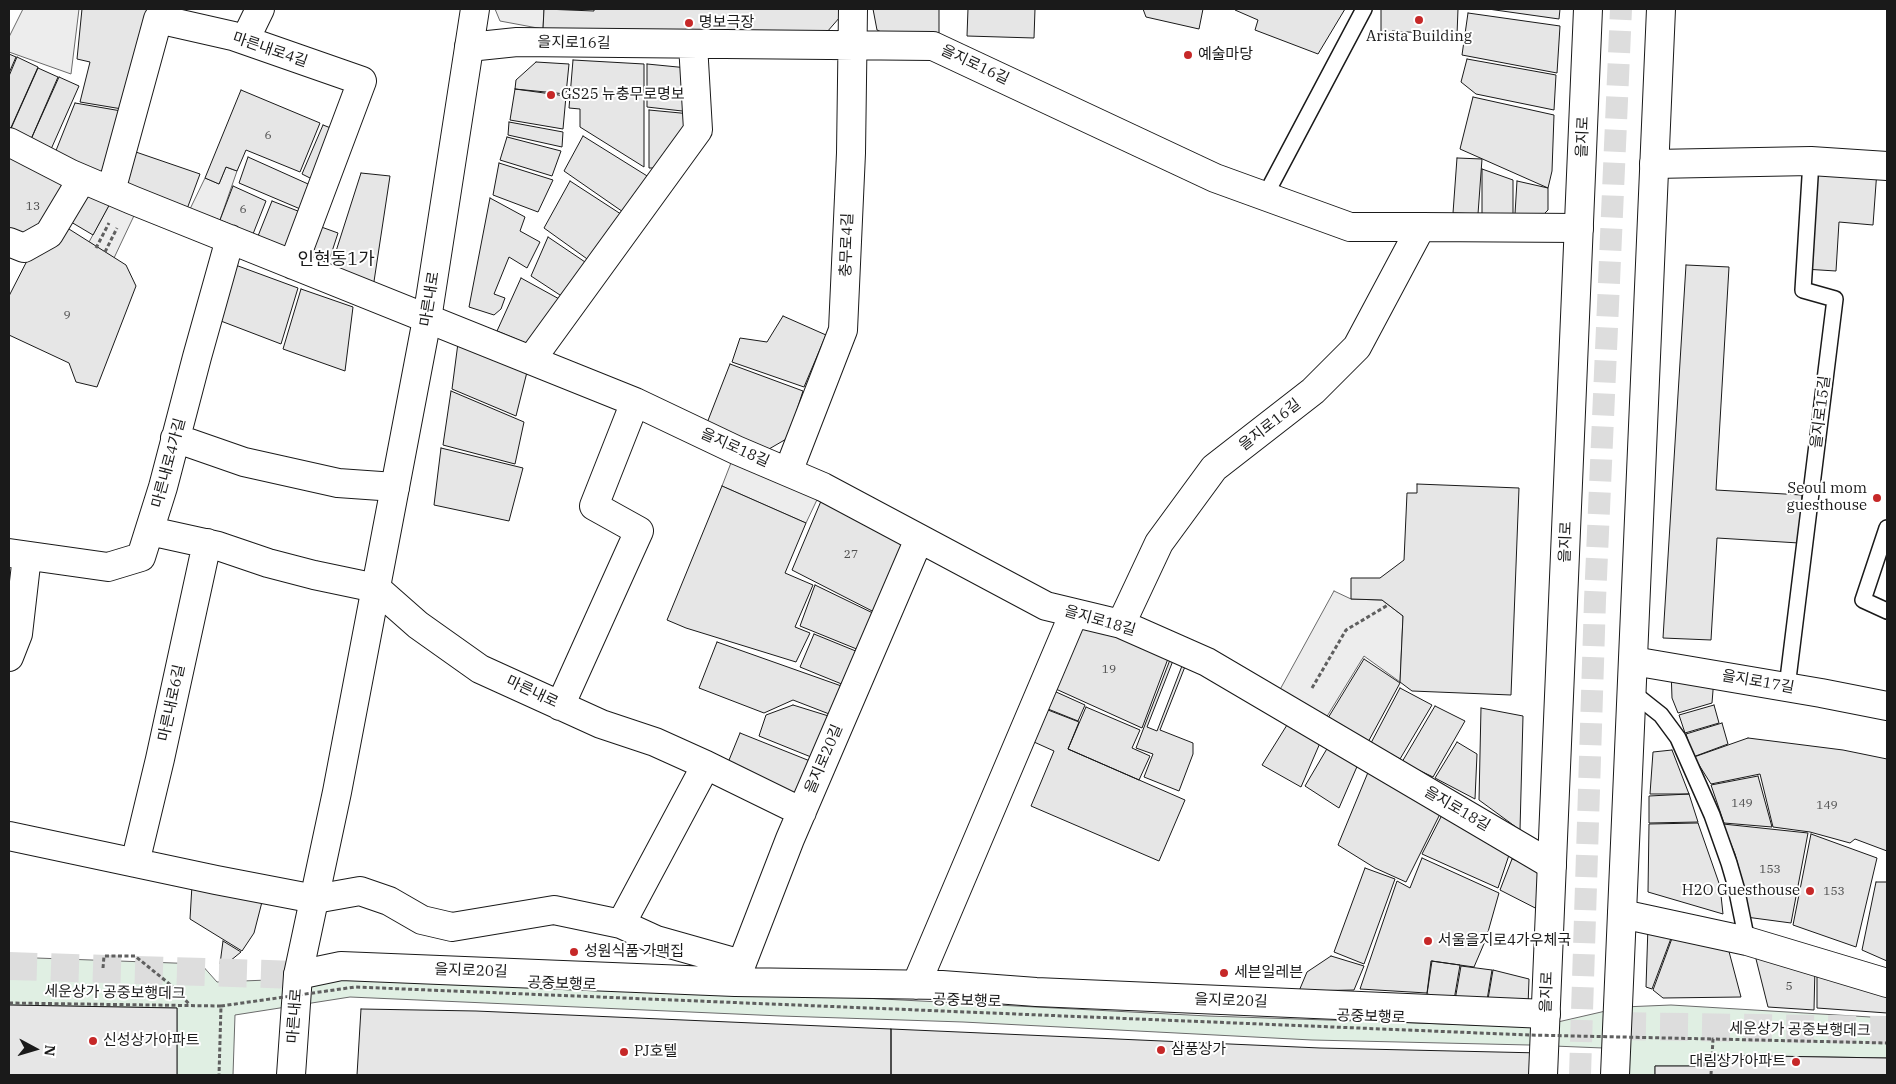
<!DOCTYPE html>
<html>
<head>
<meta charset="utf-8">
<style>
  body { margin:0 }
  #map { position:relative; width:1896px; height:1084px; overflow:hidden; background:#fff; font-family:"IBM Plex Serif",serif }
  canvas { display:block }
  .frame { position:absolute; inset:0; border:10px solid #1a1a1a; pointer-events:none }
  .north { position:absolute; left:10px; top:1024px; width:50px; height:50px; -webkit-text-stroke:4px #fff; paint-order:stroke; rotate:96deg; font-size:14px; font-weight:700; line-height:20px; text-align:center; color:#1a1a1a }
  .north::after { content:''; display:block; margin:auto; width:18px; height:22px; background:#1a1a1a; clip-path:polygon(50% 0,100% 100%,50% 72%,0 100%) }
</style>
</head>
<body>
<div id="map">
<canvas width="1896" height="1084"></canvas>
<div class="frame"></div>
<div class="north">N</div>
</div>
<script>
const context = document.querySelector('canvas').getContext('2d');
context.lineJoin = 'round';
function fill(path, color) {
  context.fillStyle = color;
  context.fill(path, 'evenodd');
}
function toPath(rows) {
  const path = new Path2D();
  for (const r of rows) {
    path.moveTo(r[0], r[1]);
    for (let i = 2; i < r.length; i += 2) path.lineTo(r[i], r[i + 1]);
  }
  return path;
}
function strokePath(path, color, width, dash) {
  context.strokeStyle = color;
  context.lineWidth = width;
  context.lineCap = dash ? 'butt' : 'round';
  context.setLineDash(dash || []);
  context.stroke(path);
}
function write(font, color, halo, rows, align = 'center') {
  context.font = font + ' "IBM Plex Serif","Noto Sans KR",serif';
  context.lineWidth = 4;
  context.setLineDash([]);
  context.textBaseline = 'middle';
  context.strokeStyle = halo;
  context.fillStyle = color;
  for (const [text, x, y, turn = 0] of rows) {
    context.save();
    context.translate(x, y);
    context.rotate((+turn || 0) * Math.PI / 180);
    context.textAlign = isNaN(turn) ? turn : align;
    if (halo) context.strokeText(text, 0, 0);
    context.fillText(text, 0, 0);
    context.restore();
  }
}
const green = toPath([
  [9,957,201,964,217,982,344,977,710,990,1208,1016,1536,1027,1623,1007,1671,1005,1887,1018,1887,1058,1704,1055,1704,1066,1655,1066,1655,1075,1603,1075,1603,1048,1529,1045,1312,1040,963,1022,781,1016,350,997,235,1015,233,1075,177,1075,177,1008,9,1005,9,957]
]);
fill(green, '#e0efe3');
strokePath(green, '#6a6a6a', 1);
const parking = toPath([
  [23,9,79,9,71,74,9,52,9,37,23,9],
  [495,9,544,9,543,29,500,21,495,9],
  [226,167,237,171,220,220,190,209,205,178,219,184,226,167],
  [113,198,140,203,114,258,89,242,113,198],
  [736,450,823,487,806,523,722,486,736,450],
  [1334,591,1351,599,1382,600,1403,616,1400,682,1364,656,1326,718,1277,695,1334,591]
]);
fill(parking, '#ededed');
strokePath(parking, '#6a6a6a', 1);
const building = toPath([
  [82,9,150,9,128,110,80,102,90,62,77,59,82,9],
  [544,9,594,11,594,9,840,9,840,17,820,40,543,29,544,9],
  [873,9,939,9,939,42,896,39,877,30,873,9],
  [968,9,1035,9,1034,38,967,36,968,9],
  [1143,9,1203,9,1199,29,1146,17,1143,9],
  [1236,9,1345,9,1318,54,1255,30,1258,20,1235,10,1236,9],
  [1381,9,1458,9,1457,35,1392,31,1392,35,1381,34,1381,9],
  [1488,9,1560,9,1559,19,1488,9],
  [1468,13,1560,26,1557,73,1462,55,1468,13],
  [9,54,16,57,9,73,9,54],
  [17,57,38,67,9,132,9,76,17,57],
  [1467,59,1556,75,1554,110,1476,94,1461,82,1467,59],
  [573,60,644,64,644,167,580,127,580,109,569,108,573,60],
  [536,62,569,64,566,94,515,89,516,80,536,62],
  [647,64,688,68,691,112,647,107,647,64],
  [38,68,58,77,28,146,9,133,38,68],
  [59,77,79,86,48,156,28,146,59,77],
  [515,89,566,96,563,129,510,120,515,89],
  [241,90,320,123,300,172,246,150,237,171,226,167,219,184,205,178,241,90],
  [1473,97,1554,115,1552,171,1548,188,1460,149,1473,97],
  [75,103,127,112,108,183,53,158,75,103],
  [649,110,691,114,664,168,649,168,649,110],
  [509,122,563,132,562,147,508,135,509,122],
  [323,125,336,130,318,182,302,174,323,125],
  [583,136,652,179,626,214,564,171,583,136],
  [507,137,561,151,552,176,500,160,507,137],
  [130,150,200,174,187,209,117,186,130,150],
  [9,152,67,185,46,229,9,236,9,152],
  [248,157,317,188,305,211,239,183,248,157],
  [1457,158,1482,159,1478,214,1453,213,1457,158],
  [499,163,553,180,538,212,493,195,499,163],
  [1811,166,1877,170,1873,225,1839,222,1836,271,1804,269,1811,166],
  [1482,169,1513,180,1513,216,1482,215,1482,169],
  [361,173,390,176,373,288,330,270,361,173],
  [570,181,627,218,590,261,544,228,570,181],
  [1517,181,1548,188,1548,210,1543,215,1515,214,1517,181],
  [233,186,266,201,253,234,220,220,233,186],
  [84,188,113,198,93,235,66,219,84,188],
  [490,198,525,217,520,231,540,242,527,268,509,257,494,294,505,298,501,309,494,315,469,307,490,198],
  [272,201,303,213,289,249,258,236,272,201],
  [61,224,126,265,136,286,97,387,76,382,69,363,9,335,9,296,31,253,61,224],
  [313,224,338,233,326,270,298,259,313,224],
  [548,237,588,264,563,297,531,276,548,237],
  [230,263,298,288,281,344,213,318,230,263],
  [1686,265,1729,267,1716,490,1802,495,1799,543,1717,538,1711,640,1663,638,1686,265],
  [521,278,561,300,533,346,497,331,521,278],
  [301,289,353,307,345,371,283,349,301,289],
  [783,316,826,335,804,387,732,362,740,338,767,342,783,316],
  [458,343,527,372,516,416,452,389,458,343],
  [730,364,803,391,788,438,769,449,707,423,730,364],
  [451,391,524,422,515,464,443,445,451,391],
  [441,448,523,468,509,521,434,505,441,448],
  [1417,484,1519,488,1511,695,1412,691,1400,682,1403,616,1382,600,1351,599,1351,578,1380,578,1404,560,1407,493,1417,493,1417,484],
  [722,486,806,523,785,573,813,585,795,627,810,633,796,662,686,628,667,620,722,486],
  [824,494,911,540,880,615,792,570,824,494],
  [815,585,879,616,864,652,800,626,815,585],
  [1075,621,1169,656,1142,728,1047,685,1075,621],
  [814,634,863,654,849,687,800,667,814,634],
  [717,642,847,688,837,717,793,700,764,713,699,688,717,642],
  [1173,652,1176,653,1147,727,1157,731,1185,658,1188,659,1160,730,1193,743,1193,754,1179,791,1144,777,1153,754,1136,748,1173,652],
  [1364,659,1400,683,1367,744,1328,718,1364,659],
  [1671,670,1714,678,1712,703,1678,713,1672,698,1671,670],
  [1045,687,1085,705,1078,721,1038,705,1045,687],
  [1400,688,1432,705,1400,759,1371,743,1400,688],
  [793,705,835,718,816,759,759,736,766,715,793,705],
  [1714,705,1719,723,1685,733,1679,715,1714,705],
  [1435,706,1465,721,1433,777,1402,762,1435,706],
  [1086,707,1140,730,1132,748,1150,756,1139,780,1068,749,1086,707],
  [1481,708,1523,716,1520,830,1479,800,1481,708],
  [1048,710,1079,722,1068,749,1185,800,1159,861,1031,806,1054,751,1034,742,1048,710],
  [1722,723,1728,744,1693,757,1686,734,1722,723],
  [1287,725,1320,743,1301,787,1262,765,1287,725],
  [740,733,815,763,797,801,727,765,740,733],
  [1748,738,1843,750,1887,759,1887,851,1855,839,1850,843,1810,832,1773,827,1760,774,1711,784,1694,757,1748,738],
  [1457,742,1477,754,1475,799,1435,778,1457,742],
  [1328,747,1359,762,1339,808,1305,786,1328,747],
  [1672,750,1689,794,1650,794,1653,752,1672,750],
  [1369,770,1441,812,1406,882,1375,868,1338,845,1369,770],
  [1758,776,1772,827,1724,823,1711,785,1758,776],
  [1689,794,1698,822,1649,823,1649,796,1689,794],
  [1443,813,1509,855,1498,888,1422,854,1443,813],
  [1698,823,1720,886,1723,914,1648,892,1649,824,1698,823],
  [1723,824,1808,833,1791,923,1746,917,1744,887,1735,854,1723,824],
  [1811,834,1877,858,1856,947,1793,925,1811,834],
  [1422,858,1499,893,1486,939,1474,967,1431,961,1427,993,1360,989,1397,881,1410,888,1422,858],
  [1512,859,1548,870,1547,914,1500,890,1512,859],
  [1365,868,1395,879,1364,964,1334,952,1365,868],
  [1876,882,1887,882,1887,961,1862,950,1876,882],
  [192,885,263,898,254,933,242,951,190,919,192,885],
  [1648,926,1673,933,1652,989,1646,987,1648,926],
  [1674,933,1727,944,1741,997,1663,998,1653,990,1674,933],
  [223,941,241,952,230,961,220,964,223,941],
  [1753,947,1815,966,1814,1010,1768,1007,1753,947],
  [1331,956,1364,966,1354,990,1299,991,1307,972,1331,956],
  [1432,961,1460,965,1454,1000,1427,994,1432,961],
  [1461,966,1492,970,1486,1006,1455,1000,1461,966],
  [1493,970,1529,979,1528,1006,1487,1005,1493,970],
  [1817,970,1887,992,1887,1013,1817,1008,1817,970],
  [9,1005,177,1008,177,1075,9,1075,9,1005],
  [361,1009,476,1011,891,1029,891,1075,357,1075,361,1009],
  [891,1029,1320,1048,1541,1053,1540,1075,891,1075,891,1029],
  [1704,1055,1887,1058,1887,1075,1655,1075,1655,1066,1704,1066,1704,1055]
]);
fill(building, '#e6e6e6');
strokePath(building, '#1a1a1a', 1);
strokePath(toPath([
  [1580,1075,1595,600,1621,9]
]), '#ddd', 22, [22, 11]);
strokePath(toPath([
  [9,966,298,975],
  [1618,1026,1887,1030]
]), '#ddd', 28, [28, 14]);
const service = toPath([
  [1265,196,1364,9],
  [1887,528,1863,600,1887,611],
  [1787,687,1835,299,1803,290,1811,161],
  [1632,692,1661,715,1678,738,1712,815,1729,863,1736,887,1747,941]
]);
const minor = toPath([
  [245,40,260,9],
  [469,47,517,42,933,46,1215,178,1350,227,1421,227,1357,347,1313,391,1214,468,1159,543,1121,624],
  [9,142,71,174,132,200,635,402,736,450,823,487,1046,606,1121,624,1207,662,1552,865],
  [1654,164,1811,161,1887,166],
  [111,191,158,19,233,36,362,81,293,265],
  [1421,227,1579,228],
  [9,242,24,248,49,234,82,179],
  [531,360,698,130,693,44],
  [175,438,244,462,338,483,395,487],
  [788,472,843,330,851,153,853,9],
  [150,531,218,546,268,563,314,575,376,588,418,625,480,669,601,724,655,742,706,765,802,812],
  [9,553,108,567,141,557,163,487,197,357,230,239],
  [9,657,18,634,27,556],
  [1633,661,1821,693,1887,706],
  [560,706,639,531,594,506,635,402],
  [9,836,216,880,315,899,360,891,389,901,422,920,452,927,554,910,621,924,656,940,741,964],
  [135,863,160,759,207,543],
  [1622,914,1747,941,1887,983],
  [621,924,706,765],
  [298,975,341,966,735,982,942,985,1036,992,1546,1014],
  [735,981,790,839,919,539],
  [916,985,1074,613]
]);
const secondary = toPath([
  [291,1075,298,975,337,792,427,319,475,9]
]);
const primary = toPath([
  [1543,1075,1588,9],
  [1615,1075,1661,9]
]);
strokePath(service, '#1a1a1a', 18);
strokePath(minor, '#1a1a1a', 30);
strokePath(secondary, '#1a1a1a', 30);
strokePath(primary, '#1a1a1a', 30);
strokePath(toPath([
  [96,248,109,223],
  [105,252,117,228],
  [1312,688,1346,630,1388,605],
  [103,968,104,956,135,956,172,986,190,1005],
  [9,1003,221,1006,219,1075],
  [1711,1075,1713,1039,1887,1043]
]), '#5f5f5f', 3, [4, 2.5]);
strokePath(service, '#fff', 15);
strokePath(minor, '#fff', 28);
strokePath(secondary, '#fff', 28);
strokePath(primary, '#fff', 28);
strokePath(toPath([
  [221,1006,355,987,1529,1035,1713,1039]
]), '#5f5f5f', 3, [4, 2.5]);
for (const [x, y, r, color] of [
  [1419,20,5,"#c62828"],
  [689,23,5,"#c62828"],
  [1188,55,5,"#c62828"],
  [551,95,5,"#c62828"],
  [1877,498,5,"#c62828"],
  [1810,891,5,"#c62828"],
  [1428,941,5,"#c62828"],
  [574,952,5,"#c62828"],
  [1224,973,5,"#c62828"],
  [93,1041,5,"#c62828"],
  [1161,1050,5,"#c62828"],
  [624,1052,5,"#c62828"],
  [1796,1062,5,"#c62828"]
]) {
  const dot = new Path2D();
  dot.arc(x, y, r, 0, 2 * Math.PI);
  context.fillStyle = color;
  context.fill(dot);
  strokePath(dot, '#fff', 2);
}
write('12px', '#4d4d4d', null, [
  ["6",268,136],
  ["13",33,207],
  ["6",243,210],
  ["9",67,316],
  ["27",851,555],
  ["19",1109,670],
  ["149",1742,804],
  ["149",1827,806],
  ["153",1770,870],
  ["153",1834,892],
  ["5",1789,987]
]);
write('15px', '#1a1a1a', '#fff', [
  ["명보극장",699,23],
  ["Arista Building",1419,37,"center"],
  ["예술마당",1198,55],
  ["GS25 뉴충무로명보",561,95],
  ["Seoul mom",1867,489,"right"],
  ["guesthouse",1867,506,"right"],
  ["H2O Guesthouse",1800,891,"right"],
  ["서울을지로4가우체국",1438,941],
  ["성원식품 가맥집",584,952],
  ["세븐일레븐",1234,973],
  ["신성상가아파트",103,1041],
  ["삼풍상가",1171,1050],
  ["PJ호텔",634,1052],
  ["대림상가아파트",1786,1062,"right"]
], 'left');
write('15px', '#1a1a1a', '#fff', [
  ["을지로16길",574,43,1],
  ["마른내로4길",270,50,19],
  ["을지로16길",975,65,25],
  ["을지로",1583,137,-88],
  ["충무로4길",847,245,-88],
  ["마른내로",430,299,-81],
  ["을지로15길",1821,412,-83],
  ["을지로16길",1270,425,-38],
  ["을지로18길",735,448,24],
  ["마른내로4가길",169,463,-75],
  ["을지로",1566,542,-88],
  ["을지로18길",1100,621,16],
  ["을지로17길",1758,682,10],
  ["마른내로",532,692,25],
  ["마른내로6길",172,703,-78],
  ["을지로20길",824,759,-67],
  ["을지로18길",1457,809,30],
  ["을지로20길",471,971,2],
  ["공중보행로",562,984,2],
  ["을지로",1547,992,-88],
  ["세운상가 공중보행데크",115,993,1],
  ["공중보행로",967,1001,2],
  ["을지로20길",1231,1001,2],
  ["마른내로",295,1016,-86],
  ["공중보행로",1371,1017,2],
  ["세운상가 공중보행데크",1800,1030,1]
]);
write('18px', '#1a1a1a', '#fff', [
  ["인현동1가",336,260]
]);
</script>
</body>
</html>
